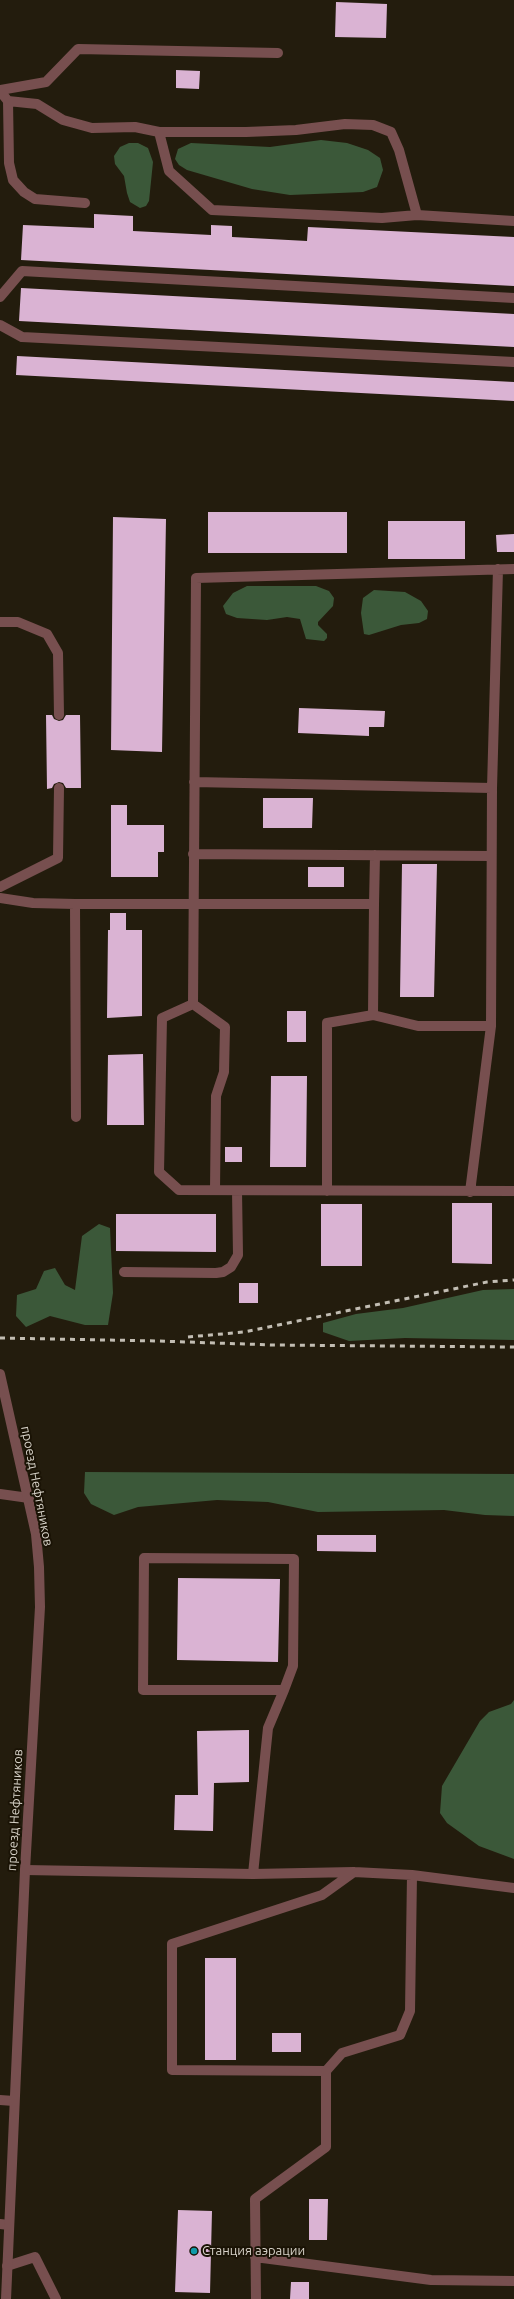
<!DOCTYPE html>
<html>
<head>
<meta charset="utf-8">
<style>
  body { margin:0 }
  canvas { display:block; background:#231c0d }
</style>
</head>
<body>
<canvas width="514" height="2299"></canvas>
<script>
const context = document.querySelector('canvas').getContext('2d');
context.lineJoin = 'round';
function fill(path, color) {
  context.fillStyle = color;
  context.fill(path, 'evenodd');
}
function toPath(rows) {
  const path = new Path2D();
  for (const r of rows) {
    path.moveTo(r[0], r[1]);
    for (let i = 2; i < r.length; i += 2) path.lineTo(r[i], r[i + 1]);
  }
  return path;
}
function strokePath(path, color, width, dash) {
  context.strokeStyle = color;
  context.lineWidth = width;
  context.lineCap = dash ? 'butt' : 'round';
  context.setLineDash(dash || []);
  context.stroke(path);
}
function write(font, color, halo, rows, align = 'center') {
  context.font = font + ' Ubuntu,sans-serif';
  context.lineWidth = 4;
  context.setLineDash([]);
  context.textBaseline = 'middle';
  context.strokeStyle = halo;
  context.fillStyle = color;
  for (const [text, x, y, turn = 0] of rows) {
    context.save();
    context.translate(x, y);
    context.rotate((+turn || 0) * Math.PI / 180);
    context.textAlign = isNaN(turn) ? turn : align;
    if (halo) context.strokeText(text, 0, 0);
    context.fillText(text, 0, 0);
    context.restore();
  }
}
fill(toPath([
  [321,140,347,143,368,150,380,158,383,170,377,187,363,192,290,195,252,189,187,170,179,165,175,159,178,149,191,143,270,147],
  [129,143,138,143,148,148,153,162,149,201,146,206,140,208,130,202,127,193,124,176,115,164,114,156,120,147],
  [247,586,316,586,329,591,334,598,333,606,318,622,318,625,327,634,327,638,324,641,306,639,300,619,287,617,267,620,237,618,226,614,223,606,233,593],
  [374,590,405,592,421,601,428,611,427,619,419,623,401,625,369,635,364,634,361,613,363,598],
  [99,1224,110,1228,113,1293,108,1325,85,1325,50,1316,26,1327,16,1316,17,1295,36,1289,44,1271,55,1268,65,1285,75,1290,82,1236],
  [514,1289,514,1340,405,1338,349,1341,323,1332,323,1323,356,1314,403,1308,483,1290],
  [85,1472,514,1474,514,1516,485,1515,444,1510,318,1512,268,1502,217,1500,138,1507,114,1515,91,1504,84,1493],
  [514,1700,514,1859,479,1846,447,1823,440,1813,442,1786,480,1721,489,1712,511,1704]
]), '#3b5839');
fill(toPath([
  [336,2,387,4,386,38,335,37],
  [176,70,200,71,199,89,176,88],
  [94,214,133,216,133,231,211,235,211,225,232,226,232,237,307,241,308,227,514,237,514,286,21,260,23,225,94,228],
  [21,288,514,314,514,347,19,321],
  [17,356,514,382,514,401,16,375],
  [208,512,347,512,347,553,208,553],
  [113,517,166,519,162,752,111,750],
  [388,521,465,521,465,559,388,559],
  [514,534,514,552,497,552,496,535],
  [299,708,385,711,384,727,369,727,369,736,298,733],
  [46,715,52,715,54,719,59,721,63,720,66,715,80,715,81,788,66,788,63,783,59,782,54,784,52,788,47,789],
  [263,798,313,798,312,828,263,828],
  [111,805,127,805,127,825,164,825,164,852,158,852,158,877,111,877],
  [402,864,437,864,434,997,400,997],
  [308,867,344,867,344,887,308,887],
  [110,913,126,913,126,930,142,930,142,1016,107,1018,108,930,110,930],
  [287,1011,306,1011,306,1042,287,1042],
  [143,1054,144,1125,107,1125,108,1055],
  [271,1076,307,1076,306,1167,270,1167],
  [225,1147,242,1147,242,1162,225,1162],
  [452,1203,492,1203,492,1264,452,1263],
  [321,1204,362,1204,362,1266,321,1266],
  [116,1214,216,1214,216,1252,116,1251],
  [239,1283,258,1283,258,1303,239,1303],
  [317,1535,376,1535,376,1552,317,1551],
  [178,1578,280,1579,278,1662,177,1660],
  [249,1730,249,1782,214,1783,213,1831,174,1830,175,1795,198,1795,197,1731],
  [205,1958,236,1958,236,2060,205,2060],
  [272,2033,301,2033,301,2052,272,2052],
  [309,2199,328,2199,327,2240,309,2240],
  [178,2210,212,2211,210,2293,175,2292],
  [291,2282,309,2282,309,2299,290,2299]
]), '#dab3d3');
strokePath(toPath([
  [0,90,46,82,78,49,278,53],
  [0,91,8,101,37,104,63,120,92,128,135,127,159,132,246,132,296,130,345,124,373,125,391,132,399,150,417,215],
  [8,101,9,163,13,180,24,192,35,199,85,203],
  [159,132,169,171,212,210,382,218,417,215,514,221],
  [0,297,22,271,514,298],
  [0,325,22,337,514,362],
  [514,569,196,578,193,1004,162,1018,159,1172,179,1190,514,1191],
  [0,622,18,622,47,634,58,653,59,715],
  [194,782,492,788],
  [193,854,491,856],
  [0,887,58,858,59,788],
  [0,898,33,903,75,904,374,904,373,1015,418,1026,491,1026,492,788,498,569],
  [75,904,76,1117],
  [374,904,375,855],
  [193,1004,225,1027,224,1072,216,1096,215,1190],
  [327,1191,327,1023,373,1015],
  [470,1192,491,1026],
  [124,1272,216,1273,223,1272,231,1267,238,1255,237,1191],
  [0,1494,29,1498],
  [25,1870,253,1874,354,1872,412,1875,514,1888],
  [354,1872,322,1895,172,1944,172,2070,326,2071,342,2053,400,2035,410,2011,412,1875],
  [253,1874,268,1728,284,1690,293,1666,294,1559,144,1558,143,1690,284,1690],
  [0,2100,14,2101],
  [0,2224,9,2225],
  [255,2257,431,2280,514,2281],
  [7,2266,35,2257,56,2299],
  [256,2299,255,2199,326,2147,326,2071]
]), '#774f4f', 10);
strokePath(toPath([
  [0,1374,36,1534,39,1567,40,1607,25,1870,6,2299]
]), '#774f4f', 10);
strokePath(toPath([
  [188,1337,244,1332,487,1282,514,1280],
  [0,1338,158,1341,273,1345,514,1347]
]), '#c2bdb3', 3, [5, 5]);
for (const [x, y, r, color] of [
  [194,2251,4,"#0f9aa8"]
]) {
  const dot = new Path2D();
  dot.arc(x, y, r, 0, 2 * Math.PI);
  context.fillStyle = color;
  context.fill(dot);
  strokePath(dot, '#1a1305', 1.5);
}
write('13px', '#d7d2c8', '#1a1305', [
  ["проезд Нефтяников",37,1486,79],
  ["проезд Нефтяников",15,1810,-87]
]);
write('13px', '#d7d2c8', '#1a1305', [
  ["Станция аэрации",202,2251]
], 'left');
</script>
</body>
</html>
